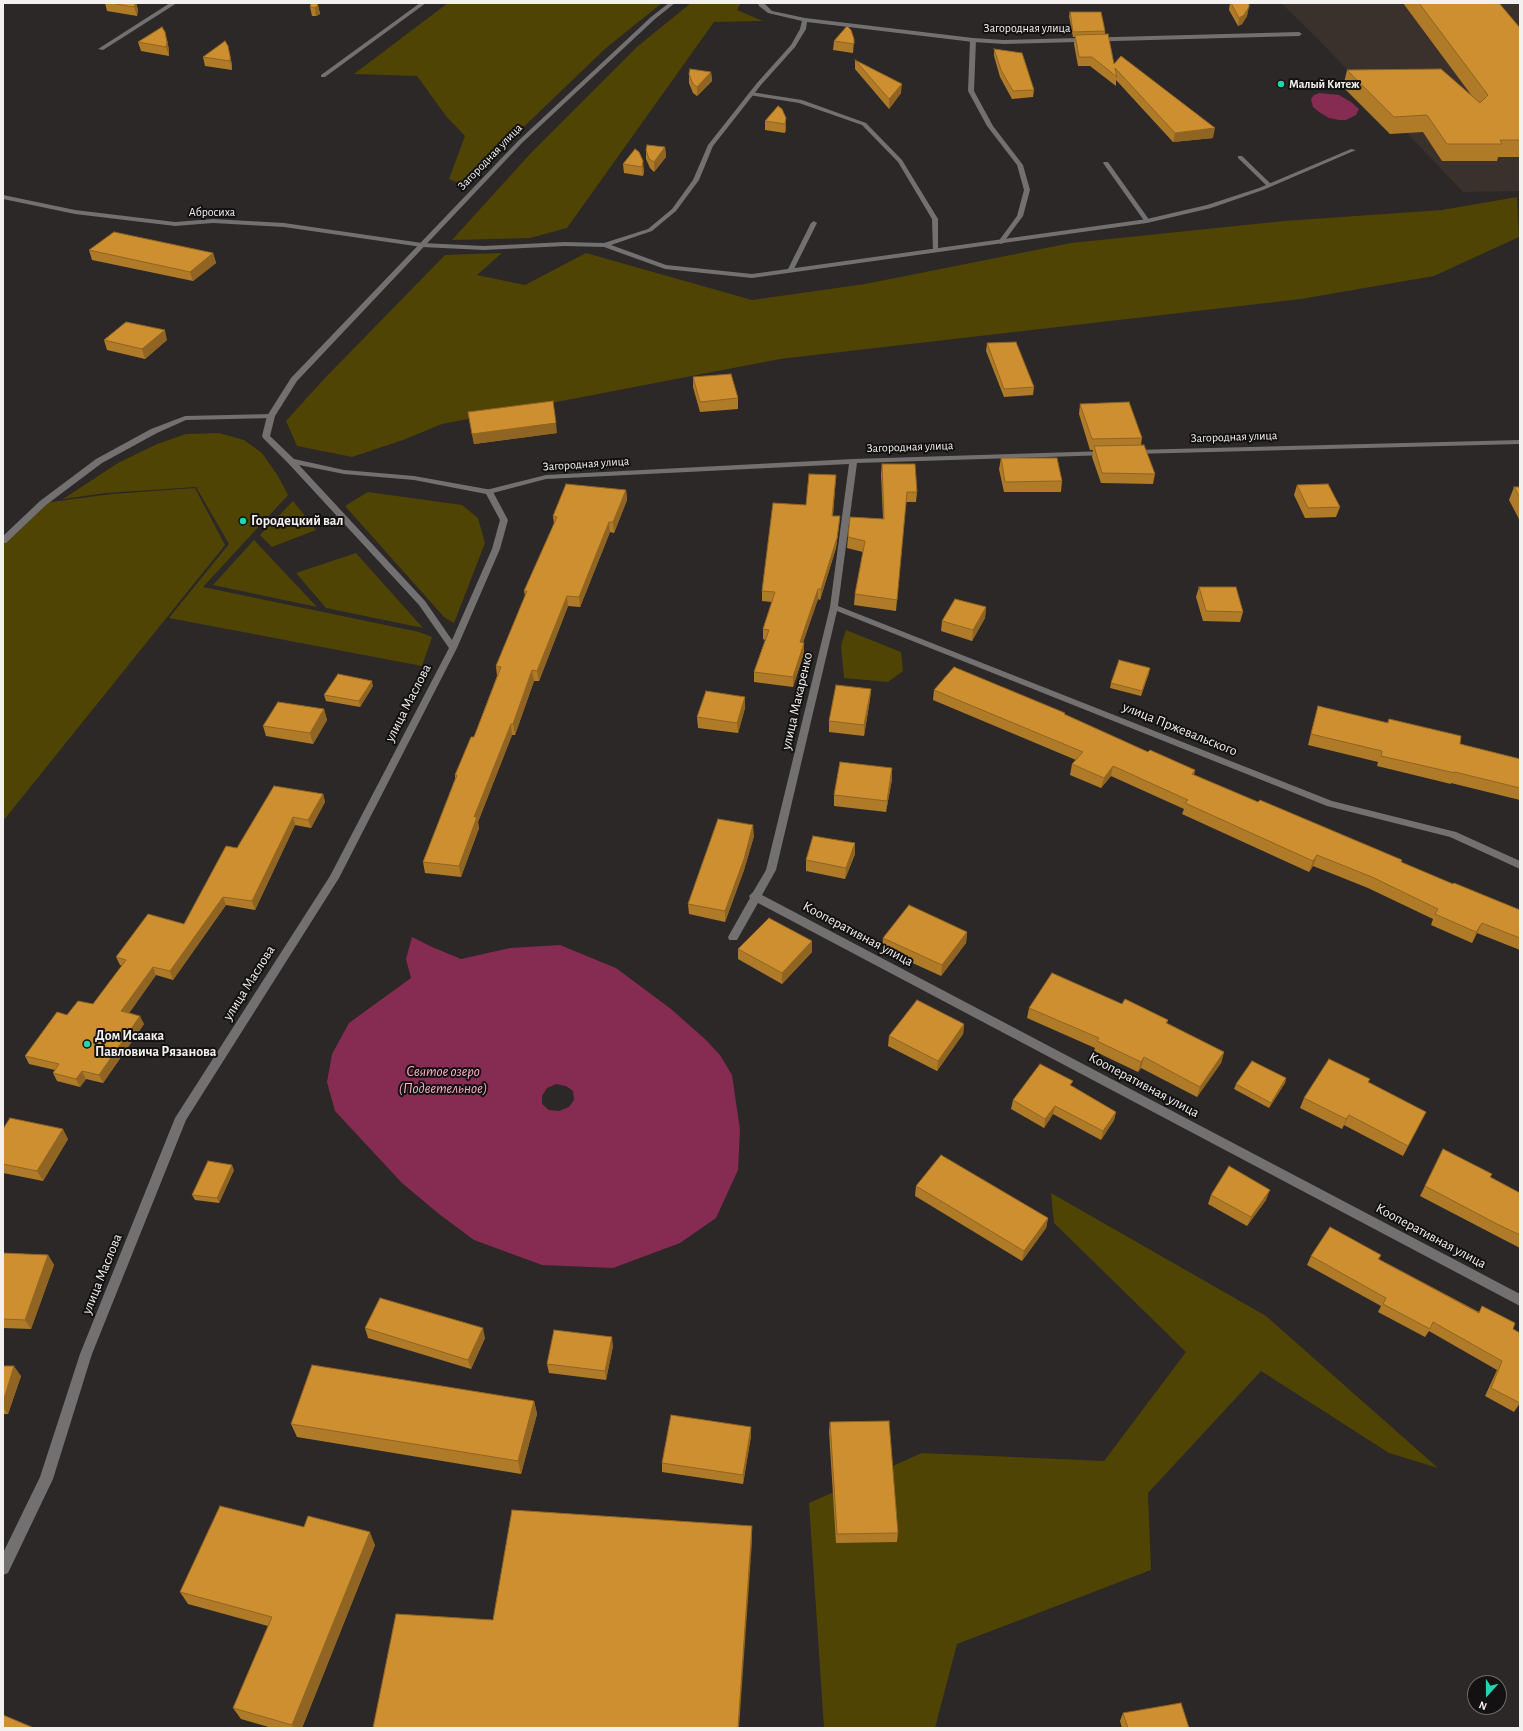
<!DOCTYPE html>
<html>
<head>
<meta charset="utf-8">
<style>
  body { margin:0 }
  #map { position:relative; width:1523px; height:1731px; overflow:hidden; background:#2b2827; font-family:"Alegreya Sans",sans-serif }
  canvas { display:block }
  .frame { position:absolute; inset:0; border:4px solid #f3f1f0; pointer-events:none }
  .north { position:absolute; left:1467px; top:1675px; width:40px; height:40px; box-sizing:border-box; background:#131111; border:1px solid #6d6b6a; border-radius:50%; rotate:201deg; font-size:11px; font-weight:700; line-height:16px; text-align:center; color:#f3f1f0 }
  .north::after { content:''; display:block; margin:auto; width:14px; height:18px; background:#21d5b0; clip-path:polygon(50% 0,100% 100%,50% 72%,0 100%) }
</style>
</head>
<body>
<div id="map">
<canvas width="1523" height="1731"></canvas>
<div class="frame"></div>
<div class="north">N</div>
</div>
<script>
const context = document.querySelector('canvas').getContext('2d');
context.lineJoin = 'round';
function fill(path, color) {
  context.fillStyle = color;
  context.fill(path, 'evenodd');
}
function toPath(rows) {
  const path = new Path2D();
  for (const r of rows) {
    path.moveTo(r[0], r[1]);
    for (let i = 2; i < r.length; i += 2) path.lineTo(r[i], r[i + 1]);
  }
  return path;
}
function strokePath(path, color, width, dash) {
  context.strokeStyle = color;
  context.lineWidth = width;
  context.lineCap = dash ? 'butt' : 'round';
  context.setLineDash(dash || []);
  context.stroke(path);
}
function write(font, color, halo, rows, align = 'center') {
  context.font = font + ' "Alegreya Sans",sans-serif';
  context.lineWidth = 4;
  context.setLineDash([]);
  context.textBaseline = 'middle';
  context.strokeStyle = halo;
  context.fillStyle = color;
  for (const [text, x, y, turn = 0] of rows) {
    context.save();
    context.translate(x, y);
    context.rotate((+turn || 0) * Math.PI / 180);
    context.textAlign = isNaN(turn) ? turn : align;
    if (halo) context.strokeText(text, 0, 0);
    context.fillText(text, 0, 0);
    context.restore();
  }
}
fill(toPath([
  [1281,3,1520,3,1520,191,1463,192,1317,38]
]), '#3a312d');
fill(toPath([
  [448,3,662,3,606,48,463,185,449,179,465,136,446,116,417,76,354,74],
  [691,3,741,3,737,10,763,21,714,22,567,228,530,238,452,240,530,154,638,46],
  [1517,197,1519,237,1434,276,1301,299,780,359,442,424,403,440,352,457,297,446,286,421,324,379,445,255,502,253,477,275,525,285,586,253,752,300,865,284,1071,243,1284,221,1442,210],
  [219,433,244,440,262,453,278,476,288,495,203,587,419,632,432,637,422,666,169,618,229,544,196,487,106,493,63,499,118,463,157,444,186,434],
  [195,488,225,545,3,821,3,541,43,503,112,494],
  [368,492,462,505,478,518,485,543,454,623,444,617,345,506],
  [293,501,316,530,272,547,260,535],
  [254,540,317,607,213,585],
  [356,553,423,628,326,608,296,573],
  [846,630,901,652,903,671,888,682,844,678,841,646],
  [1051,1193,1266,1316,1438,1468,1389,1453,1261,1371,1148,1493,1151,1570,957,1644,935,1728,824,1728,809,1503,922,1453,1104,1461,1186,1352,1054,1223]
]), '#4f4403');
fill(toPath([
  [1319,93,1339,95,1351,102,1359,109,1356,115,1346,120,1339,120,1329,118,1319,112,1313,107,1311,99,1314,95],
  [412,937,432,947,461,959,510,948,560,945,616,968,671,1009,705,1039,720,1055,732,1075,740,1130,738,1170,716,1218,680,1243,613,1268,542,1265,474,1240,439,1214,402,1183,335,1111,327,1082,332,1054,349,1023,411,978,406,959],
  [556,1084,566,1086,573,1091,574,1100,569,1107,559,1111,549,1110,542,1104,542,1096,547,1088]
]), '#862b51');
fill(toPath([
  [973,38,976,40,974,91,993,126,1023,165,1030,190,1023,216,1003,243,1001,244,998,242,1017,216,1024,190,1017,165,987,126,968,91,970,40,973,38],
  [751,92,802,100,866,123,902,160,938,219,938,252,933,251,932,219,898,162,862,125,799,103,749,95,748,94,751,92],
  [1238,156,1242,156,1271,184,1271,186,1267,186,1238,158,1238,156],
  [1104,162,1108,162,1150,221,1149,222,1145,222,1103,163,1104,162],
  [814,221,817,223,793,271,788,272,787,271,811,223,814,221],
  [271,414,275,416,274,418,186,420,157,433,102,463,46,505,6,543,3,543,3,536,40,501,96,459,151,429,185,416,271,414]
]), '#727070');
fill(toPath([
  [170,3,177,3,103,50,98,49,170,3],
  [420,3,426,3,325,77,321,77,321,75,420,3],
  [758,3,764,3,772,11,805,18,973,38,1004,40,1299,32,1302,34,1299,36,1004,44,973,42,807,22,806,29,795,47,761,85,713,146,699,180,676,211,652,231,611,245,666,265,752,274,1147,219,1207,205,1259,188,1351,149,1356,150,1263,190,1211,208,1147,223,752,278,665,269,604,247,565,246,484,250,422,247,284,227,213,223,175,226,75,214,3,199,3,195,75,210,175,222,213,219,284,223,422,243,484,246,565,242,604,243,648,229,672,209,693,180,708,145,757,83,791,45,800,29,802,21,768,13,759,6,758,3],
  [1520,440,1520,444,1134,454,1130,452,1134,450,1520,440],
  [1106,451,1109,451,1109,455,857,463,838,606,1332,801,1456,832,1520,861,1520,869,1450,837,1327,806,837,611,776,870,762,895,1520,1294,1520,1306,758,903,737,940,729,940,728,937,750,898,749,896,753,892,766,870,830,607,849,464,546,479,489,494,485,492,486,490,546,475,853,459,1106,451]
]), '#727070');
fill(toPath([
  [669,3,675,3,655,19,522,143,297,381,275,416,270,436,294,459,344,470,414,476,492,490,508,520,500,549,457,648,339,878,186,1120,92,1354,53,1479,8,1573,3,1575,3,1553,40,1477,80,1354,175,1118,330,876,449,648,419,605,288,463,263,438,262,436,267,416,291,378,518,141,651,17,669,3],
  [299,465,344,474,414,480,486,494,500,520,492,549,452,640,425,601,299,465]
]), '#727070');
fill(toPath([
  [105,3,136,3,138,10,137,16,107,11],
  [1230,3,1249,3,1247,16,1242,24,1238,26,1229,10],
  [1403,3,1499,3,1520,28,1520,157,1498,157,1497,161,1442,161,1423,132,1390,134,1343,87,1347,70,1472,96],
  [318,5,320,14,316,16,312,16,310,7],
  [1070,12,1105,31,1105,34,1114,64,1213,138,1173,142,1116,80,1116,86,1090,66,1078,66,1074,44,1075,37,1073,37,1069,16],
  [854,39,853,53,833,50,834,41],
  [167,40,169,50,169,56,141,51,138,42],
  [994,49,1034,90,1033,97,1012,99,1000,77,994,56],
  [230,55,232,65,232,70,205,66,203,57],
  [855,60,901,93,889,109,855,69],
  [711,72,712,81,697,96,693,93,689,83,689,74],
  [782,109,786,128,785,133,765,130,765,121],
  [665,147,666,157,654,172,650,168,646,159,646,150],
  [639,152,644,171,643,176,624,173,623,164],
  [89,250,213,253,216,263,193,281,92,260],
  [104,340,167,340,145,359,107,350],
  [987,343,1034,387,1033,395,1004,397,986,351],
  [693,377,738,398,738,409,700,412,693,387],
  [1080,404,1142,438,1141,445,1155,474,1153,484,1101,483,1092,457,1093,450,1090,450,1079,414],
  [468,412,557,433,474,444],
  [1001,458,1062,481,1061,492,1004,492,999,469],
  [882,464,917,492,916,502,906,502,896,611,854,605,855,594,863,552,847,548,848,537,883,519,881,474],
  [836,475,833,516,839,526,836,548,820,600,818,599,803,642,804,643,804,653,793,687,754,682,754,672,765,640,763,639,763,629,772,602,762,601,762,591,806,505],
  [1297,485,1340,507,1336,517,1305,518,1294,495],
  [1514,487,1520,487,1520,521,1509,500],
  [626,490,627,500,614,533,610,532,580,607,568,606,539,681,534,681,515,735,512,735,478,822,479,828,461,877,425,873,423,862,455,779,455,775,474,737,497,676,496,666,525,596,524,591,554,524,553,516],
  [1199,587,1243,612,1240,622,1203,621,1196,597],
  [986,607,985,618,972,641,941,631,942,621],
  [1149,673,1141,696,1110,688,1111,683],
  [373,686,360,707,326,701,324,695],
  [871,689,870,699,864,736,829,732,829,721],
  [934,690,1064,715,1148,752,1195,770,1194,775,1258,802,1402,860,1401,862,1453,884,1520,910,1520,950,1477,933,1472,943,1431,925,1433,919,1368,888,1313,866,1309,872,1182,814,1184,809,1111,776,1101,788,1070,775,1072,764,1076,760,933,700],
  [1318,706,1387,723,1389,719,1460,744,1520,759,1520,800,1451,783,1451,784,1377,766,1378,762,1308,745,1315,717],
  [745,708,738,733,698,728,697,717],
  [324,709,327,720,313,744,266,736,263,726],
  [892,779,886,812,834,806,834,795],
  [323,794,325,802,311,828,295,825,255,910,226,905,173,980,156,975,129,1013,144,1024,103,1083,86,1079,80,1087,57,1081,53,1073,55,1070,29,1064,25,1056,67,1015,93,1004,122,966,120,965,116,957,184,924,237,848],
  [754,836,744,870,725,922,689,914,688,904],
  [855,854,845,879,806,871,806,860],
  [967,932,966,943,941,976,882,949,883,938],
  [812,941,812,952,782,984,738,959,738,949],
  [1122,1004,1168,1020,1167,1023,1224,1052,1221,1063,1197,1097,1141,1068,1138,1072,1094,1051,1095,1048,1027,1018,1029,1008],
  [964,1024,963,1034,937,1071,888,1046,889,1036],
  [1286,1078,1285,1083,1269,1108,1234,1089,1236,1084],
  [1368,1082,1426,1112,1403,1156,1344,1125,1342,1129,1300,1108,1304,1098],
  [1072,1086,1116,1112,1114,1120,1101,1140,1053,1114,1044,1128,1011,1109,1013,1100],
  [3,1129,68,1139,43,1181,3,1173],
  [1443,1149,1490,1177,1520,1193,1520,1248,1491,1233,1420,1196],
  [234,1170,219,1203,195,1200,192,1195],
  [916,1186,1048,1218,1046,1228,1022,1261,915,1196],
  [1211,1195,1266,1200,1247,1226,1208,1204],
  [3,1253,48,1255,54,1265,31,1329,3,1328],
  [1381,1255,1379,1259,1479,1312,1482,1306,1513,1329,1520,1403,1514,1412,1485,1396,1497,1370,1429,1331,1425,1337,1378,1312,1381,1306,1307,1265,1311,1256],
  [365,1328,485,1338,471,1369,368,1338],
  [613,1346,606,1380,549,1373,547,1364],
  [3,1366,21,1376,8,1414,3,1414],
  [534,1401,537,1414,521,1474,297,1437,291,1424],
  [830,1422,898,1533,897,1542,836,1543,829,1431],
  [751,1436,743,1484,662,1472,662,1463],
  [304,1527,375,1545,302,1728,272,1728,241,1719,233,1708,268,1626,188,1604,180,1592],
  [1123,1713,1189,1728,1122,1728,1120,1721]
]), '#b07b29');
fill(toPath([
  [135,3,136,3,138,10,137,16,134,7],
  [318,5,320,14,316,16,315,8],
  [1249,7,1247,16,1242,24,1238,26,1239,18],
  [165,32,169,50,169,56,166,47],
  [230,56,232,65,232,70,230,61],
  [711,72,712,81,697,96,697,87],
  [902,84,901,93,889,109,889,99],
  [786,118,786,128,785,133,785,124],
  [1215,128,1213,138,1173,142,1175,133],
  [665,147,666,157,654,172,654,162],
  [643,161,644,171,643,176,642,167],
  [213,253,216,263,193,281,190,272],
  [165,330,167,340,145,359,142,349],
  [556,423,557,433,474,444,472,434],
  [836,475,835,485,832,526,832,516],
  [626,490,627,500,614,533,613,522],
  [840,516,839,526,836,548,820,600,821,589],
  [609,522,610,532,580,607,579,597],
  [818,589,818,599,800,652,800,642],
  [567,596,568,606,539,681,537,671],
  [986,607,985,618,972,641,973,630],
  [804,643,804,653,793,687,793,677],
  [1150,668,1149,673,1141,696,1142,691],
  [532,670,534,681,515,735,513,724],
  [372,681,373,686,360,707,359,701],
  [871,689,870,699,864,736,864,725],
  [745,697,745,708,738,733,737,723],
  [324,709,327,720,313,744,310,733],
  [511,724,512,735,478,822,479,828,461,877,459,866,474,817],
  [1113,766,1111,776,1101,788,1104,778],
  [892,768,892,779,886,812,887,801],
  [323,794,325,802,311,828,308,820],
  [293,817,295,825,255,910,252,901],
  [753,825,754,836,744,870,725,922,725,911],
  [855,843,855,854,845,879,846,868],
  [1317,855,1313,866,1309,872,1313,861],
  [223,897,226,905,173,980,170,971],
  [1482,923,1472,943,1476,932],
  [967,932,966,943,941,976,942,965],
  [812,941,812,952,782,984,782,973],
  [153,967,156,975,125,1019,121,1011],
  [140,1016,144,1024,103,1083,99,1075],
  [964,1024,963,1034,937,1071,938,1061],
  [1224,1052,1221,1063,1197,1097,1200,1087],
  [1144,1057,1141,1068,1138,1072,1141,1062],
  [82,1071,86,1079,80,1087,76,1079],
  [1286,1078,1285,1083,1269,1108,1271,1103],
  [1055,1106,1053,1114,1044,1128,1045,1119],
  [1116,1112,1114,1120,1101,1140,1103,1131],
  [1349,1115,1342,1129,1346,1119],
  [63,1129,68,1139,43,1181,37,1171],
  [232,1165,234,1170,219,1203,217,1198],
  [1270,1190,1266,1200,1247,1226,1251,1217],
  [1048,1218,1046,1228,1022,1261,1024,1251],
  [48,1255,54,1265,31,1329,25,1320],
  [483,1328,485,1338,471,1369,468,1360],
  [612,1337,613,1346,606,1380,605,1371],
  [14,1366,21,1376,8,1414,3,1407,3,1402],
  [534,1401,537,1414,521,1474,518,1461],
  [751,1427,751,1436,743,1484,743,1475],
  [752,1526,752,1542,739,1728,738,1728],
  [370,1532,375,1545,302,1728,294,1728,292,1725]
]), '#906422');
const building = toPath([
  [110,3,135,3,134,7,110,3],
  [311,3,317,3,318,5,315,8,310,7,311,3],
  [1231,3,1249,3,1249,7,1244,15,1239,18,1231,3],
  [1419,3,1499,3,1520,28,1520,140,1500,140,1502,144,1447,144,1427,115,1394,117,1347,70,1441,69,1480,103,1488,95,1419,3],
  [1070,12,1101,12,1105,31,1073,32,1070,12],
  [847,26,851,30,854,39,854,44,834,41,847,26],
  [162,27,165,32,167,42,166,47,138,42,162,27],
  [1108,34,1114,64,1121,56,1215,128,1175,133,1115,68,1117,77,1092,57,1079,57,1075,35,1108,34],
  [225,41,228,46,230,56,230,61,203,57,225,41],
  [994,49,1022,53,1034,90,1013,91,1001,70,994,49],
  [855,60,902,84,889,99,855,60],
  [690,69,711,72,697,87,693,84,689,74,690,69],
  [778,106,782,109,786,118,785,124,765,121,778,106],
  [647,145,665,147,654,162,649,159,646,150,647,145],
  [635,149,639,152,643,161,642,167,623,164,635,149],
  [114,232,213,253,190,272,89,250,114,232],
  [126,322,165,330,142,349,104,340,126,322],
  [1016,342,1034,387,1004,389,987,343,1016,342],
  [731,374,738,398,700,402,693,377,731,374],
  [553,401,556,423,472,434,468,412,553,401],
  [1129,402,1142,438,1092,439,1080,404,1129,402],
  [1144,445,1155,474,1102,473,1094,446,1144,445],
  [1001,458,1057,458,1062,481,1005,482,1001,458],
  [882,464,915,464,917,492,907,492,897,600,855,594,865,541,848,537,850,517,884,519,882,464],
  [809,474,836,475,832,516,840,516,837,538,821,589,818,589,800,642,804,643,793,677,754,672,769,630,763,629,775,592,762,591,773,503,806,505,809,474],
  [566,484,626,490,613,522,609,522,579,597,567,596,537,671,532,670,513,724,511,724,474,817,477,817,459,866,423,862,457,775,455,775,471,737,474,737,501,667,496,666,527,591,524,591,557,517,553,516,566,484],
  [1328,484,1340,507,1308,508,1297,485,1328,484],
  [1514,487,1520,487,1520,498,1514,487],
  [1199,587,1236,587,1243,612,1206,611,1199,587],
  [955,599,986,607,973,630,942,621,955,599],
  [1119,660,1150,668,1142,691,1111,683,1119,660],
  [954,667,1065,713,1064,714,1148,752,1150,750,1195,770,1192,774,1258,802,1260,800,1402,860,1401,862,1453,884,1454,883,1520,910,1520,938,1482,923,1476,932,1435,914,1438,909,1372,877,1317,855,1313,861,1185,803,1188,800,1113,766,1104,778,1072,764,1083,752,934,690,954,667],
  [338,674,372,681,359,701,324,695,338,674],
  [836,685,871,689,864,725,829,721,836,685],
  [706,691,745,697,737,723,697,717,706,691],
  [278,702,324,709,310,733,263,726,278,702],
  [1318,706,1388,723,1389,719,1461,736,1460,744,1520,759,1520,788,1455,772,1455,773,1381,756,1382,751,1311,734,1318,706],
  [840,762,892,768,887,801,834,795,840,762],
  [274,786,323,794,308,820,293,817,252,901,223,897,170,971,153,967,121,1011,140,1016,99,1075,82,1071,76,1079,53,1073,59,1064,25,1056,57,1012,67,1015,78,1001,93,1004,126,960,116,957,148,914,184,924,226,846,237,848,274,786],
  [718,819,753,825,744,859,725,911,688,904,718,819],
  [813,836,855,843,846,868,806,860,813,836],
  [909,905,967,932,942,965,883,938,909,905],
  [769,918,812,941,782,973,738,949,769,918],
  [1052,973,1122,1004,1125,999,1168,1020,1166,1023,1224,1052,1200,1087,1144,1057,1141,1062,1097,1041,1099,1038,1029,1008,1052,973],
  [917,1000,964,1024,938,1061,889,1036,917,1000],
  [1329,1059,1370,1079,1368,1082,1426,1112,1408,1146,1349,1115,1346,1119,1304,1098,1329,1059],
  [1252,1061,1286,1078,1271,1103,1236,1084,1252,1061],
  [1040,1064,1073,1081,1070,1085,1116,1112,1103,1131,1055,1106,1045,1119,1013,1100,1040,1064],
  [10,1118,63,1129,37,1171,3,1164,3,1129,10,1118],
  [1443,1149,1492,1174,1490,1177,1520,1193,1520,1235,1497,1224,1425,1186,1443,1149],
  [941,1155,1048,1218,1024,1251,916,1186,941,1155],
  [208,1161,232,1165,217,1198,192,1195,208,1161],
  [1229,1166,1270,1190,1251,1217,1211,1195,1229,1166],
  [1330,1227,1381,1255,1378,1259,1479,1313,1482,1306,1515,1323,1513,1329,1520,1333,1520,1403,1491,1388,1502,1361,1433,1322,1430,1329,1383,1304,1386,1298,1311,1256,1330,1227],
  [3,1253,48,1255,25,1320,3,1319,3,1253],
  [380,1298,483,1328,468,1360,365,1328,380,1298],
  [554,1330,612,1337,605,1371,547,1364,554,1330],
  [312,1365,534,1401,518,1461,291,1424,312,1365],
  [3,1366,14,1366,3,1402,3,1366],
  [671,1415,751,1427,743,1475,662,1463,671,1415],
  [889,1421,898,1533,837,1534,830,1422,889,1421],
  [220,1506,304,1527,308,1516,370,1532,292,1725,233,1708,272,1617,180,1592,220,1506],
  [512,1510,752,1526,738,1728,373,1728,396,1614,493,1620,512,1510],
  [1181,1703,1189,1728,1128,1728,1123,1713,1181,1703],
  [3,1715,34,1728,3,1728,3,1715]
]);
fill(building, '#cd8f30');
strokePath(building, '#906422', 1);
for (const [x, y, r, color] of [
  [1281,84,4,"#21d5b0"],
  [243,521,4,"#21d5b0"],
  [87,1044,4,"#21d5b0"]
]) {
  const dot = new Path2D();
  dot.arc(x, y, r, 0, 2 * Math.PI);
  context.fillStyle = color;
  context.fill(dot);
  strokePath(dot, '#131111', 1.5);
}
write('12px', '#f3f1f0', '#131111', [
  ["Загородная улица",1027,28],
  ["Загородная улица",490,157,-46],
  ["Абросиха",212,212],
  ["Загородная улица",1234,437,-2],
  ["Загородная улица",910,447,-2],
  ["Загородная улица",586,464,-4]
]);
write('bold 12px', '#f3f1f0', '#131111', [
  ["Малый Китеж",1289,84]
], 'left');
write('bold 14px', '#f3f1f0', '#131111', [
  ["Городецкий вал",251,521],
  ["Дом Исаака",95,1036],
  ["Павловича Рязанова",95,1052]
], 'left');
write('14px', '#f3f1f0', '#131111', [
  ["улица Макаренко",797,701,-77],
  ["улица Маслова",408,703,-63],
  ["улица Пржевальского",1180,729,22],
  ["Кооперативная улица",858,934,28],
  ["улица Маслова",249,983,-58],
  ["Кооперативная улица",1144,1085,28],
  ["Кооперативная улица",1431,1236,28],
  ["улица Маслова",102,1274,-68]
]);
write('italic 15px', '#fdafc8', '#131111', [
  ["Святое озеро",443,1071],
  ["(Подветельное)",443,1088]
]);
</script>
</body>
</html>
